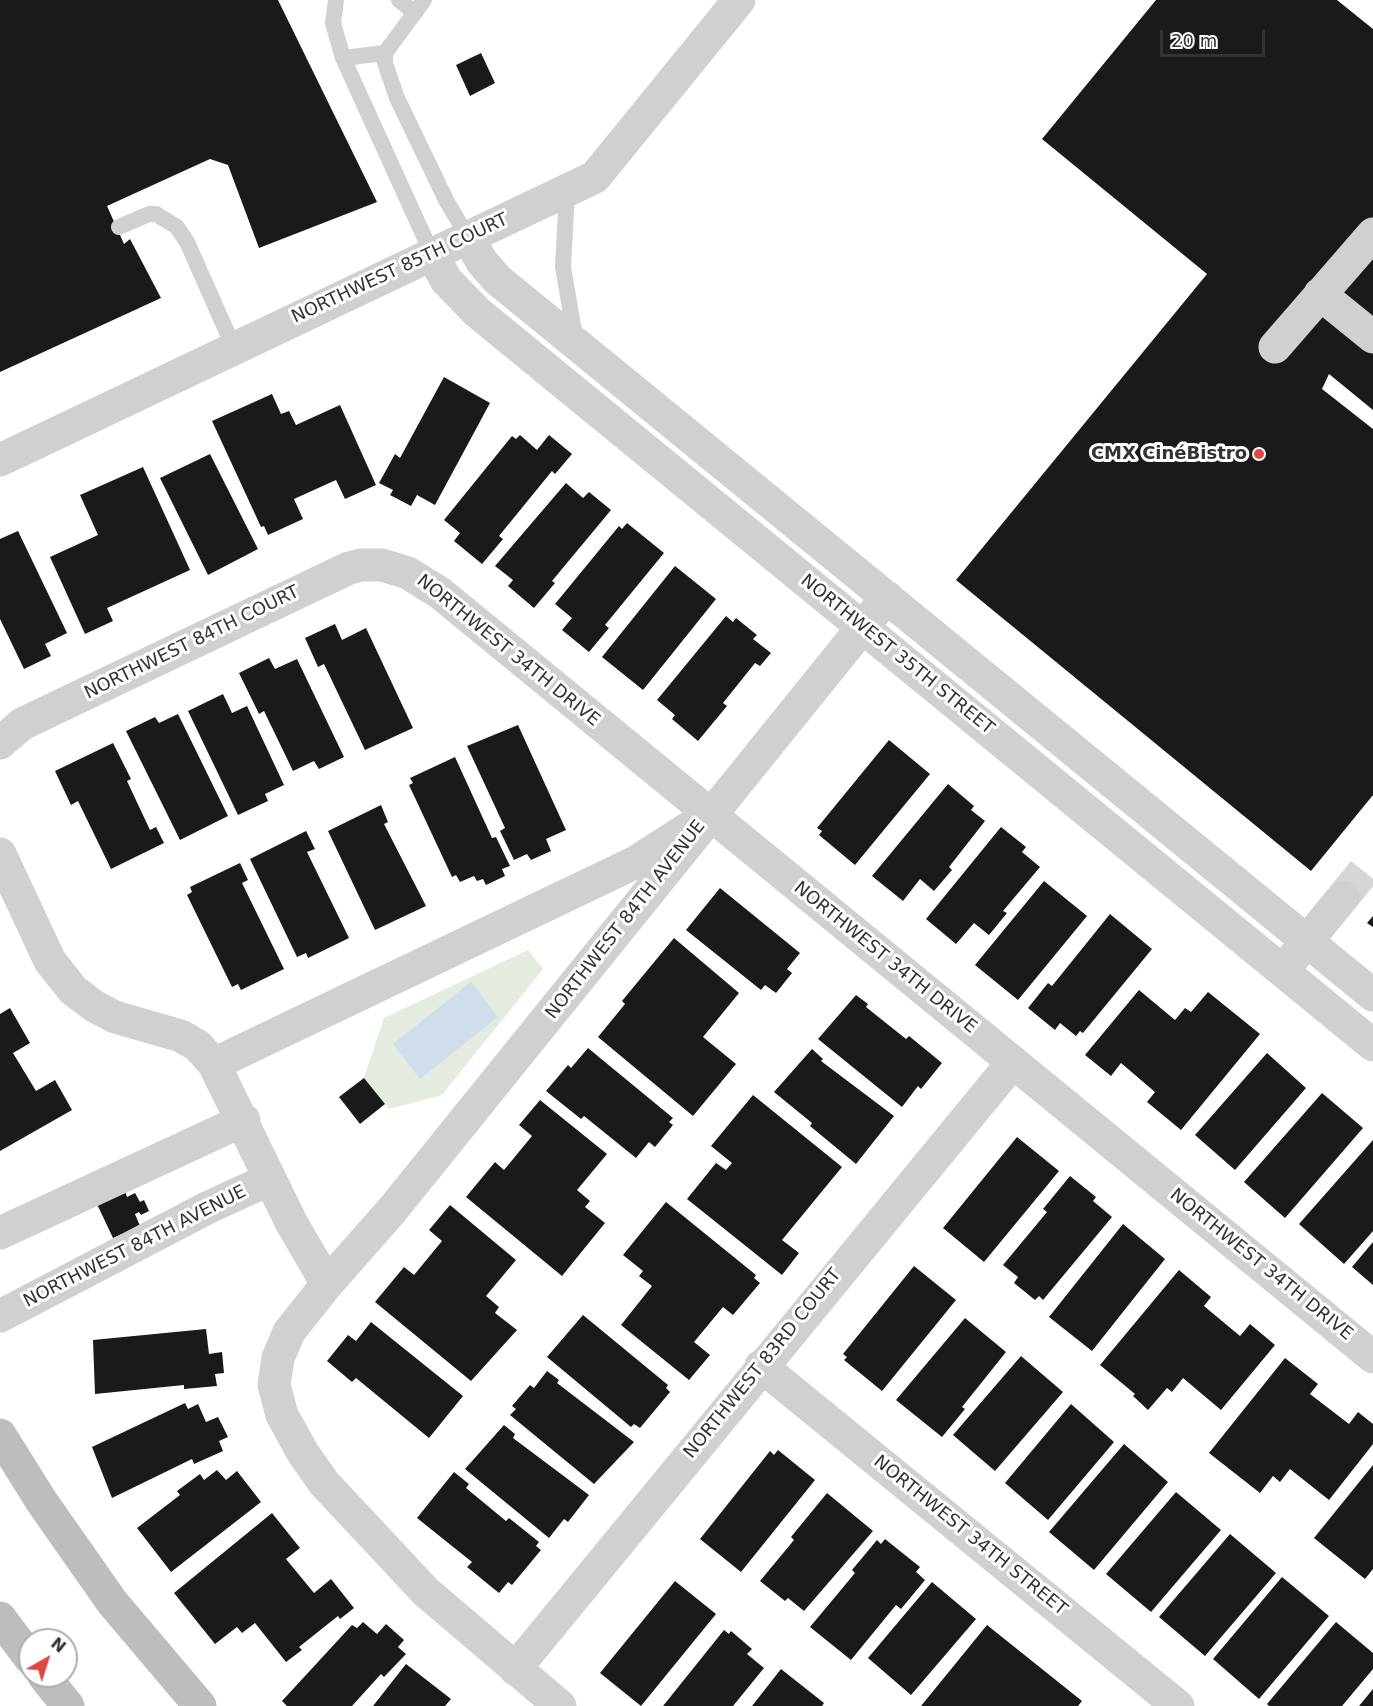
<!DOCTYPE html>
<html>
<head>
<meta charset="utf-8">
<style>
  body { margin:0 }
  #map { position:relative; width:1373px; height:1706px; overflow:hidden; background:#fff; font-family:"DejaVu Sans",sans-serif }
  canvas { display:block }
  .north { position:absolute; left:18px; top:1628px; width:60px; height:60px; box-sizing:border-box; background:#fff; border:2px solid #adadad; border-radius:50%; rotate:39deg; font-size:16px; font-weight:700; line-height:24px; text-align:center; color:#333 }
  .north::after { content:''; display:block; margin:auto; width:21px; height:27px; background:#dd4841; clip-path:polygon(50% 0,100% 100%,50% 72%,0 100%) }
  .scale { position:absolute; left:1160px; top:30px; width:105px; height:27px; box-sizing:border-box; border:3px solid #333; border-top:0; padding-left:8px; font-size:18px; line-height:21px; white-space:nowrap; color:#333; -webkit-text-stroke:4px #fff; paint-order:stroke }
</style>
</head>
<body>
<div id="map">
<canvas width="1373" height="1706"></canvas>
<div class="north">N</div>
<div class="scale">20 m</div>
</div>
<script>
const context = document.querySelector('canvas').getContext('2d');
context.lineJoin = 'round';
function fill(path, color) {
  context.fillStyle = color;
  context.fill(path, 'evenodd');
}
function toPath(rows) {
  const path = new Path2D();
  for (const r of rows) {
    path.moveTo(r[0], r[1]);
    for (let i = 2; i < r.length; i += 2) path.lineTo(r[i], r[i + 1]);
  }
  return path;
}
function strokePath(path, color, width, dash) {
  context.strokeStyle = color;
  context.lineWidth = width;
  context.lineCap = dash ? 'butt' : 'round';
  context.setLineDash(dash || []);
  context.stroke(path);
}
function write(font, color, halo, rows, align = 'center') {
  context.font = font + ' "DejaVu Sans",sans-serif';
  context.lineWidth = 6;
  context.setLineDash([]);
  context.textBaseline = 'middle';
  context.strokeStyle = halo;
  context.fillStyle = color;
  for (const [text, x, y, turn = 0] of rows) {
    context.save();
    context.translate(x, y);
    context.rotate((+turn || 0) * Math.PI / 180);
    context.textAlign = isNaN(turn) ? turn : align;
    if (halo) context.strokeText(text, 0, 0);
    context.fillText(text, 0, 0);
    context.restore();
  }
}
fill(toPath([
  [528,950,543,969,442,1095,389,1109,364,1078,384,1018]
]), '#e4ebdf');
fill(toPath([
  [471,982,498,1017,420,1079,393,1044]
]), '#d0deec');
fill(toPath([
  [0,0,278,0,377,202,259,248,228,165,210,159,107,206,124,244,130,239,161,298,0,372],
  [1156,0,1337,0,1373,29,1373,410,1329,374,1322,389,1373,429,1373,795,1311,871,956,580,1207,274,1042,139],
  [481,53,495,83,470,96,456,65],
  [444,377,490,403,435,505,417,495,411,506,390,495,393,490,379,483,395,454,400,458],
  [272,394,281,414,289,411,296,425,340,405,376,485,345,499,336,480,294,499,303,519,268,535,264,526,261,527,212,421],
  [520,435,537,450,549,435,572,454,555,474,552,471,499,536,503,539,482,564,454,541,460,533,444,520,512,436,516,439],
  [210,454,258,549,208,575,160,478],
  [143,467,190,570,107,608,113,621,85,634,50,557,98,535,80,495],
  [566,483,583,498,589,492,611,510,552,581,555,583,534,608,508,586,513,580,495,566],
  [627,523,664,553,605,625,609,628,589,652,562,630,572,618,555,604,619,526,622,529],
  [18,531,67,633,45,644,51,656,24,669,0,619,0,539],
  [675,566,716,599,643,690,602,657],
  [726,616,733,622,736,618,757,635,753,639,771,653,760,666,755,663,723,703,727,706,698,741,672,719,675,715,657,700],
  [335,624,342,640,366,628,413,728,365,750,324,664,318,667,305,638],
  [269,658,275,669,297,659,344,757,319,769,314,761,293,771,264,711,259,714,239,673],
  [223,694,232,713,247,706,284,785,265,794,268,801,238,815,188,711],
  [178,714,228,816,180,840,126,731,155,717,159,723],
  [518,725,566,830,546,839,551,851,531,860,527,854,514,860,500,831,505,828,467,746],
  [889,740,930,774,855,865,819,835,822,831,817,828],
  [113,743,131,779,127,781,150,830,156,827,164,843,111,869,78,801,71,805,55,771],
  [455,757,492,838,496,837,510,866,502,869,505,876,486,885,483,879,477,881,474,876,460,882,456,875,452,877,409,785,413,783,410,778],
  [948,784,974,806,971,810,985,821,949,867,952,870,934,891,920,879,903,901,872,876],
  [381,805,388,822,384,824,426,906,375,930,328,831],
  [1001,827,1026,847,1022,852,1040,867,1003,911,1007,913,989,935,974,923,956,944,926,919],
  [306,831,315,849,307,852,349,938,308,958,306,953,297,957,250,859],
  [240,863,248,880,242,883,284,969,241,990,238,984,232,987,187,895,192,892,190,887],
  [1044,881,1087,916,1018,1000,975,965],
  [720,888,800,953,787,969,792,973,776,993,765,985,761,990,686,930],
  [1110,914,1152,949,1083,1033,1080,1031,1076,1036,1060,1023,1055,1030,1028,1008,1048,983,1052,986],
  [1373,916,1373,927,1367,923],
  [674,938,739,993,703,1037,736,1064,693,1116,598,1037,625,1004,622,1001],
  [1139,990,1175,1020,1185,1008,1191,1012,1208,992,1260,1034,1181,1130,1147,1102,1155,1092,1121,1063,1111,1076,1085,1055],
  [856,995,868,1004,866,1007,906,1039,909,1036,942,1063,921,1089,918,1086,902,1107,818,1039],
  [10,1008,30,1043,13,1053,36,1091,55,1080,72,1110,0,1151,0,1014],
  [588,1048,673,1118,669,1122,673,1125,655,1147,649,1142,636,1158,584,1116,581,1119,546,1091,568,1065,571,1068],
  [812,1049,823,1059,821,1061,894,1116,856,1164,810,1126,812,1123,774,1092],
  [1267,1053,1306,1088,1235,1170,1195,1135],
  [364,1078,385,1104,360,1124,339,1097],
  [1322,1093,1363,1128,1285,1218,1244,1182],
  [753,1095,842,1167,782,1240,799,1253,782,1275,687,1199,716,1163,726,1170,732,1163,711,1146],
  [540,1100,607,1154,577,1190,590,1201,585,1207,605,1223,562,1276,466,1197,495,1162,504,1170,532,1136,519,1125],
  [1017,1137,1059,1171,984,1262,943,1228],
  [1373,1140,1373,1231,1344,1264,1299,1224],
  [1070,1176,1096,1197,1093,1201,1112,1217,1043,1300,1039,1296,1035,1300,1014,1283,1018,1277,1003,1265,1047,1212,1043,1209],
  [124,1189,127,1197,135,1193,140,1202,144,1200,149,1211,141,1215,139,1212,135,1214,140,1226,113,1238,96,1202],
  [666,1202,756,1275,754,1278,760,1283,733,1315,723,1307,694,1342,710,1355,689,1380,621,1325,652,1286,639,1276,643,1271,623,1255],
  [450,1205,516,1260,486,1296,499,1307,495,1313,517,1330,471,1381,375,1302,404,1267,414,1275,442,1241,429,1230],
  [1123,1224,1165,1259,1092,1351,1049,1317],
  [1373,1242,1373,1285,1352,1267],
  [914,1266,956,1300,882,1391,844,1360,847,1357,843,1354],
  [1179,1270,1211,1297,1204,1306,1240,1336,1250,1324,1275,1345,1221,1410,1183,1378,1172,1392,1167,1388,1148,1410,1133,1396,1135,1394,1100,1365],
  [583,1315,668,1385,666,1388,670,1392,640,1428,634,1424,631,1427,547,1357],
  [965,1318,1006,1352,962,1407,965,1409,942,1437,896,1400],
  [371,1322,463,1396,429,1438,356,1378,352,1382,327,1361,348,1335,356,1341],
  [206,1329,209,1354,222,1352,224,1373,215,1374,217,1386,184,1389,184,1385,95,1394,93,1340],
  [1021,1356,1063,1392,995,1471,953,1435],
  [1285,1358,1318,1384,1310,1394,1349,1424,1358,1412,1373,1424,1373,1444,1329,1500,1290,1469,1280,1482,1273,1476,1260,1493,1209,1453],
  [547,1371,559,1380,557,1383,634,1442,594,1484,510,1415,516,1409,512,1406,530,1385,534,1388],
  [185,1403,188,1409,198,1404,206,1422,218,1417,228,1437,219,1441,223,1451,194,1464,192,1459,112,1498,92,1447],
  [1071,1404,1114,1442,1048,1520,1005,1483],
  [504,1425,515,1434,513,1438,589,1495,568,1522,564,1519,549,1538,465,1469],
  [1124,1444,1168,1482,1094,1570,1049,1532],
  [778,1450,815,1480,741,1572,700,1539,770,1451,774,1455],
  [1373,1465,1373,1569,1365,1579,1314,1538],
  [217,1470,226,1480,237,1471,261,1502,171,1572,137,1528,180,1495,177,1491,200,1474,204,1480],
  [454,1472,469,1484,466,1488,506,1521,509,1518,539,1542,536,1546,541,1550,512,1585,508,1582,499,1593,467,1567,472,1562,417,1518],
  [1176,1492,1221,1530,1151,1612,1106,1574],
  [827,1493,873,1531,804,1611,788,1598,785,1601,760,1581,794,1540,791,1537],
  [272,1513,300,1548,286,1559,314,1593,331,1579,354,1608,340,1619,338,1616,299,1647,302,1650,286,1662,255,1623,242,1633,237,1627,215,1644,174,1593],
  [1230,1534,1276,1573,1205,1656,1159,1617],
  [885,1539,920,1567,916,1572,925,1580,901,1609,896,1605,851,1660,810,1627,855,1573,852,1570,877,1540,881,1544],
  [1282,1577,1329,1616,1259,1699,1213,1659],
  [675,1581,716,1614,641,1706,600,1673],
  [932,1582,976,1619,911,1695,868,1658],
  [363,1622,377,1634,386,1624,404,1640,398,1647,406,1654,384,1677,381,1674,352,1706,287,1706,282,1701,352,1625,357,1628],
  [1336,1622,1373,1653,1373,1669,1342,1706,1269,1706,1267,1704],
  [987,1625,1082,1701,1078,1706,921,1706],
  [724,1630,729,1634,731,1631,752,1649,747,1654,764,1668,733,1706,663,1706],
  [406,1664,451,1699,445,1706,373,1706],
  [781,1669,824,1703,822,1706,752,1706],
  [1373,1689,1373,1706,1359,1706]
]), '#1a1a1a');
strokePath(toPath([
  [1343,897,1373,860]
]), '#d6d6d6', 33, [33, 16]);
strokePath(toPath([
  [336,0,333,23,343,58,432,254],
  [399,0,415,13],
  [424,0,385,53,385,63,397,98,447,202,468,237],
  [343,58,385,53],
  [567,191,563,267,575,337],
  [119,227,149,214,156,214,177,227,187,242,234,348]
]), '#d0d0d0', 16);
strokePath(toPath([
  [468,237,482,262,498,280,1373,995],
  [432,254,446,280,477,312,1373,1045],
  [1320,294,1373,337],
  [1275,347,1373,234],
  [0,460,595,177,739,0],
  [0,743,22,724,349,568,361,565,382,565,408,573,440,593,1373,1357],
  [0,854,50,961,73,990,94,1006,115,1017,181,1036,198,1046,214,1064,291,1222,327,1284],
  [1293,958,1343,897],
  [214,1064,636,862,692,826],
  [0,1233,244,1120],
  [0,1316,207,1208,270,1179],
  [761,1366,1178,1706],
  [515,1669,1013,1062],
  [560,1706,426,1592,324,1483,303,1453,282,1415,274,1385,278,1358,289,1332,327,1284,393,1209,887,597]
]), '#d0d0d0', 33);
strokePath(toPath([
  [0,1435,42,1502,112,1602,200,1706],
  [0,1618,30,1658],
  [44,1676,68,1706]
]), '#bdbdbd', 33);
for (const [x, y, r, color] of [
  [1259,454,6,"#dd4841"]
]) {
  const dot = new Path2D();
  dot.arc(x, y, r, 0, 2 * Math.PI);
  context.fillStyle = color;
  context.fill(dot);
  strokePath(dot, '#fff', 2);
}
write('18px', '#333', '#fff', [
  ["NORTHWEST 85TH COURT",400,269,-25],
  ["NORTHWEST 84TH COURT",192,643,-26],
  ["NORTHWEST 34TH DRIVE",508,651,39],
  ["NORTHWEST 35TH STREET",897,655,39],
  ["NORTHWEST 84TH AVENUE",626,920,-52],
  ["NORTHWEST 34TH DRIVE",885,958,39],
  ["NORTHWEST 84TH AVENUE",135,1247,-27],
  ["NORTHWEST 34TH DRIVE",1261,1265,39],
  ["NORTHWEST 83RD COURT",763,1364,-51],
  ["NORTHWEST 34TH STREET",970,1536,39]
]);
write('bold 18px', '#333', '#fff', [
  ["CMX CinéBistro",1247,454]
], 'right');
</script>
</body>
</html>
